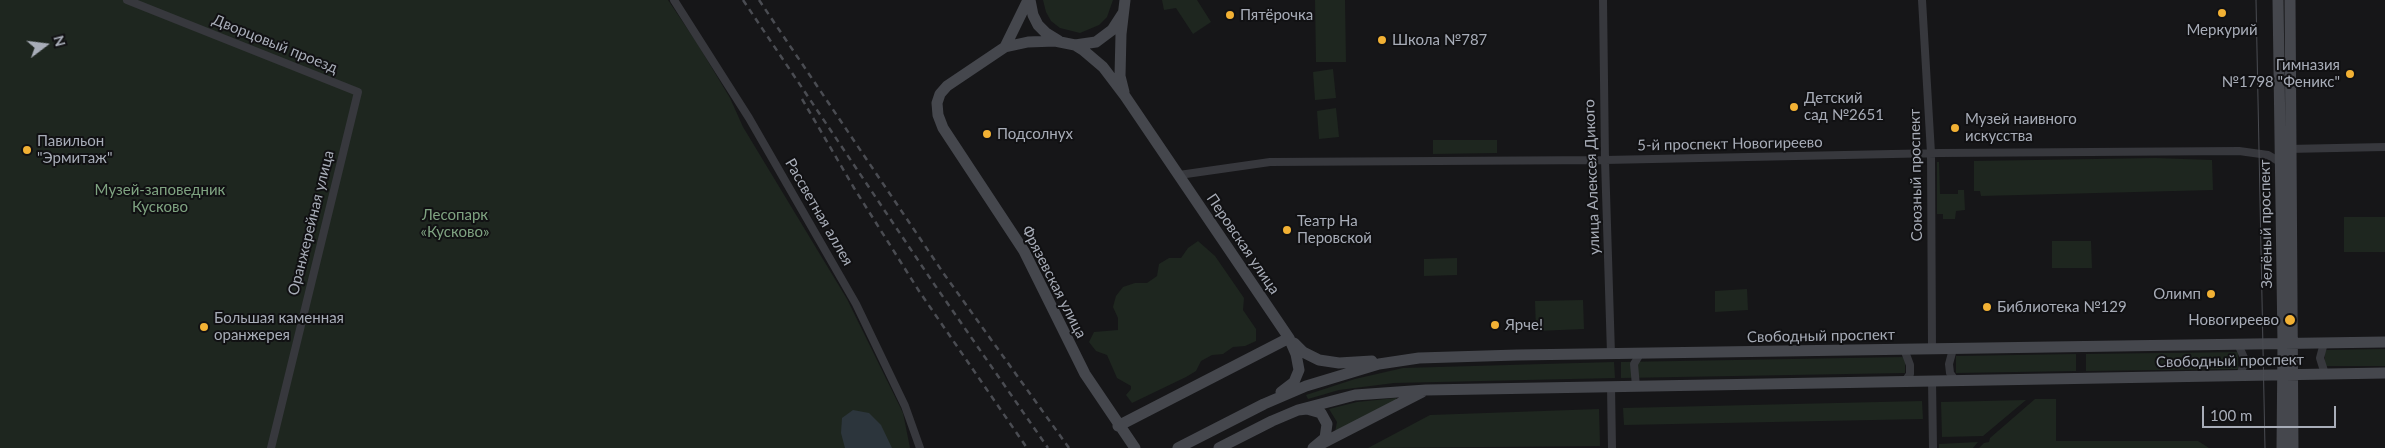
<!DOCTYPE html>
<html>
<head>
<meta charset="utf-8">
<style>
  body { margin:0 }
  #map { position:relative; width:2385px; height:448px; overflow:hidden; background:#161618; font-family:Lato,sans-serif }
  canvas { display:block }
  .north { position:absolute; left:20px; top:20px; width:50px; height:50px; -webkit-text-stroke:4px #111113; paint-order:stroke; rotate:75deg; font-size:14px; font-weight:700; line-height:20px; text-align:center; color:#a8adb8 }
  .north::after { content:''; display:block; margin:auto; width:18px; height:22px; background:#a8adb8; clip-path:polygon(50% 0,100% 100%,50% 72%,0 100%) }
  .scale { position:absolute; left:2202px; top:406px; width:134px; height:22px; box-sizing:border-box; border:2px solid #a8adb8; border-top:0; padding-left:6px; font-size:15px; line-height:18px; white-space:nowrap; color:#a8adb8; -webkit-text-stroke:4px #111113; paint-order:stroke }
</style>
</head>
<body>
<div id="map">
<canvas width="2385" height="448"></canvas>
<div class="north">N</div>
<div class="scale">100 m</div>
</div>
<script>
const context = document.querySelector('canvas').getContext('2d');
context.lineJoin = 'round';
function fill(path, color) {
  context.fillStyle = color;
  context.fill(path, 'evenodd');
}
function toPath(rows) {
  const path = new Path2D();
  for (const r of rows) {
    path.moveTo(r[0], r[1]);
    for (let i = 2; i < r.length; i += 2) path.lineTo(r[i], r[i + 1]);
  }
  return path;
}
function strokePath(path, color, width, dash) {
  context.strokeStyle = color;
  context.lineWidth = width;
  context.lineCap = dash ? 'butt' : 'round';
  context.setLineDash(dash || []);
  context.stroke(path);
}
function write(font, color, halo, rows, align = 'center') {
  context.font = font + ' Lato,sans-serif';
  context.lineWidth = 4;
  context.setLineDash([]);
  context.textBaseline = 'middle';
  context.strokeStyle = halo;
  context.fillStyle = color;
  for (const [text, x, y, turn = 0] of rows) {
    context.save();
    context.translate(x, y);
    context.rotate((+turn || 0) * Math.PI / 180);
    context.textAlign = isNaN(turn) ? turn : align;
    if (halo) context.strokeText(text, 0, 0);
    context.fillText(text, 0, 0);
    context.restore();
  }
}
fill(toPath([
  [0,0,668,0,697,43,730,98,743,127,847,299,903,413,910,448,0,448],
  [1043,0,1113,0,1107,17,1099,25,1080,33,1060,28,1051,21,1046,12],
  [1162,0,1197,0,1211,22,1193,34,1176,8,1164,10],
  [1315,0,1345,0,1346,62,1316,62],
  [1333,69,1336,98,1315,100,1313,72],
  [1336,108,1339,137,1319,139,1317,111],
  [1433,140,1497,140,1497,153,1433,154],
  [2155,158,2212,160,2213,190,1981,196,1980,191,1974,191,1974,161],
  [1937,162,1939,162,1940,194,1958,194,1958,190,1964,190,1965,210,1956,211,1955,219,1943,219,1943,214,1937,214],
  [2344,217,2385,217,2385,252,2344,252],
  [1198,241,1215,256,1244,298,1243,310,1256,329,1256,341,1245,346,1233,347,1223,354,1212,355,1201,361,1196,371,1186,377,1132,403,1126,395,1131,389,1131,386,1117,378,1107,355,1096,351,1089,342,1094,332,1118,330,1118,318,1113,307,1116,296,1123,287,1135,283,1147,283,1157,276,1159,264,1169,258,1181,258,1188,248],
  [2052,241,2091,241,2092,268,2052,268],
  [1457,258,1457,275,1424,276,1424,259],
  [1747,289,1748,310,1715,312,1715,291],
  [1583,300,1584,329,1536,331,1535,301],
  [2385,349,2385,366,2325,366,2325,350],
  [2238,352,2238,369,2086,371,2086,354],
  [2076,354,2076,371,1956,373,1956,356],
  [1905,357,1905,373,1621,378,1621,362],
  [1614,362,1615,378,1394,383,1339,390,1308,399,1306,395,1355,379,1403,368],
  [1396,398,1396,400,1335,432,1337,422,1329,409,1357,402],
  [2035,399,2056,399,2056,441,2198,441,2209,448,1979,448,1984,443,1989,442,1990,438],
  [2026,400,1983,436,1942,437,1941,402],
  [1922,401,1923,419,1624,425,1623,408],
  [1599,409,1600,446,1368,448,1430,415],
  [1978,442,1973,448,1939,448,1939,444]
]), '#1e261f');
fill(toPath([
  [853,410,869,413,881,425,892,448,845,448,841,433,842,418]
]), '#2c353c');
strokePath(toPath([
  [127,0,358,92,271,448],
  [674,0,749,118,856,304,905,406,920,448],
  [1603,0,1605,160,1611,354],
  [1922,0,1931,153,1932,349],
  [2287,149,2385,147],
  [1179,175,1270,162,1605,160,1940,153,2239,151,2268,155,2280,162],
  [2324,343,2320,358,2325,374],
  [2238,344,2245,360,2240,376],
  [1904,349,1910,365,1910,374,1905,381],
  [1953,349,1949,364,1950,373,1955,380],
  [1932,380,1933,448],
  [1611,386,1612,448],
  [1636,386,1634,364,1640,354]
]), '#37383d', 8);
strokePath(toPath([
  [1030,0,1033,15,1038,25,1046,33,1059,41],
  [2278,0,2283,344,2282,448],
  [2290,0,2293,448],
  [1123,13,1112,30,1096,42,1075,45,1055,41,1028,42,1005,47,947,86,940,94,937,103,938,115,943,128,1024,251,1085,374,1135,448],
  [1075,45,1083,50,1103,67,1125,96,1289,338,1296,354,1299,370,1294,382,1281,392],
  [1005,47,1028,0],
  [1124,92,1120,76,1121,34,1125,0],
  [1294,343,1303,352,1319,360,1339,363,1372,361],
  [1298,410,1355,395,1426,390,2385,373],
  [1118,426,1289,338],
  [1321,444,1422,392],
  [1178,448,1264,404,1306,386,1379,364,1419,358,1517,355,2385,342],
  [1219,448,1272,421,1298,410,1307,409,1321,413,1327,424,1325,438,1313,448]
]), '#45474d', 11);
strokePath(toPath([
  [2256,0,2265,448]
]), '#4a4c52', 1);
strokePath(toPath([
  [743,0,932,281,1048,448],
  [759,0,944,274,1069,448],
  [802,99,854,188,919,291,1027,448]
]), '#4a4c52', 2.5, [6, 5]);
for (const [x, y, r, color] of [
  [2222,13,5,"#f2b134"],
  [1230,15,5,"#f2b134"],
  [1382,40,5,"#f2b134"],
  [2350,74,5,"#f2b134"],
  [1794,107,5,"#f2b134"],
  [1955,128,5,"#f2b134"],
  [987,134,5,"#f2b134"],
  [27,150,5,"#f2b134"],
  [1287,230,5,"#f2b134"],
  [2211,294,5,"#f2b134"],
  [1987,307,5,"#f2b134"],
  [2290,320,6,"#f2b134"],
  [1495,325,5,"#f2b134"],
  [204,327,5,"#f2b134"]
]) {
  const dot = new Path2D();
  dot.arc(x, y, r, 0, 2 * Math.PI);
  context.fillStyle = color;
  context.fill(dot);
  strokePath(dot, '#111113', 2);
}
write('15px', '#a8adb8', '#111113', [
  ["Пятёрочка",1240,15],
  ["Меркурий",2222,30,"center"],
  ["Школа №787",1392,40],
  ["Гимназия",2340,65,"right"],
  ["№1798 \"Феникс\"",2340,82,"right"],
  ["Детский",1804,98],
  ["сад №2651",1804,115],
  ["Музей наивного",1965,119],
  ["искусства",1965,136],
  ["Подсолнух",997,134],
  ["Павильон",37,141],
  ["\"Эрмитаж\"",37,158],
  ["Театр На",1297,221],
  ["Перовской",1297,238],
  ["Олимп",2201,294,"right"],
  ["Библиотека №129",1997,307],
  ["Большая каменная",214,318],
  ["оранжерея",214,335],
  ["Новогиреево",2279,320,"right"],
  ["Ярче!",1505,325]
], 'left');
write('15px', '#a8adb8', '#111113', [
  ["Дворцовый проезд",275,44,22],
  ["5-й проспект Новогиреево",1730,144,-1],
  ["Союзный проспект",1916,175,-91],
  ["улица Алексея Дикого",1592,177,-92],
  ["Рассветная аллея",819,212,60],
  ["Оранжерейная улица",311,223,-76],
  ["Зелёный проспект",2266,224,-91],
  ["Перовская улица",1243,244,56],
  ["Фрязевская улица",1054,282,63],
  ["Свободный проспект",1821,336,-1],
  ["Свободный проспект",2230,361,-1]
]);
write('15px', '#7fa381', '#111113', [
  ["Музей-заповедник",160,190],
  ["Кусково",160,207],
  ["Лесопарк",455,215],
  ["«Кусково»",455,232]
]);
</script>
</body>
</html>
